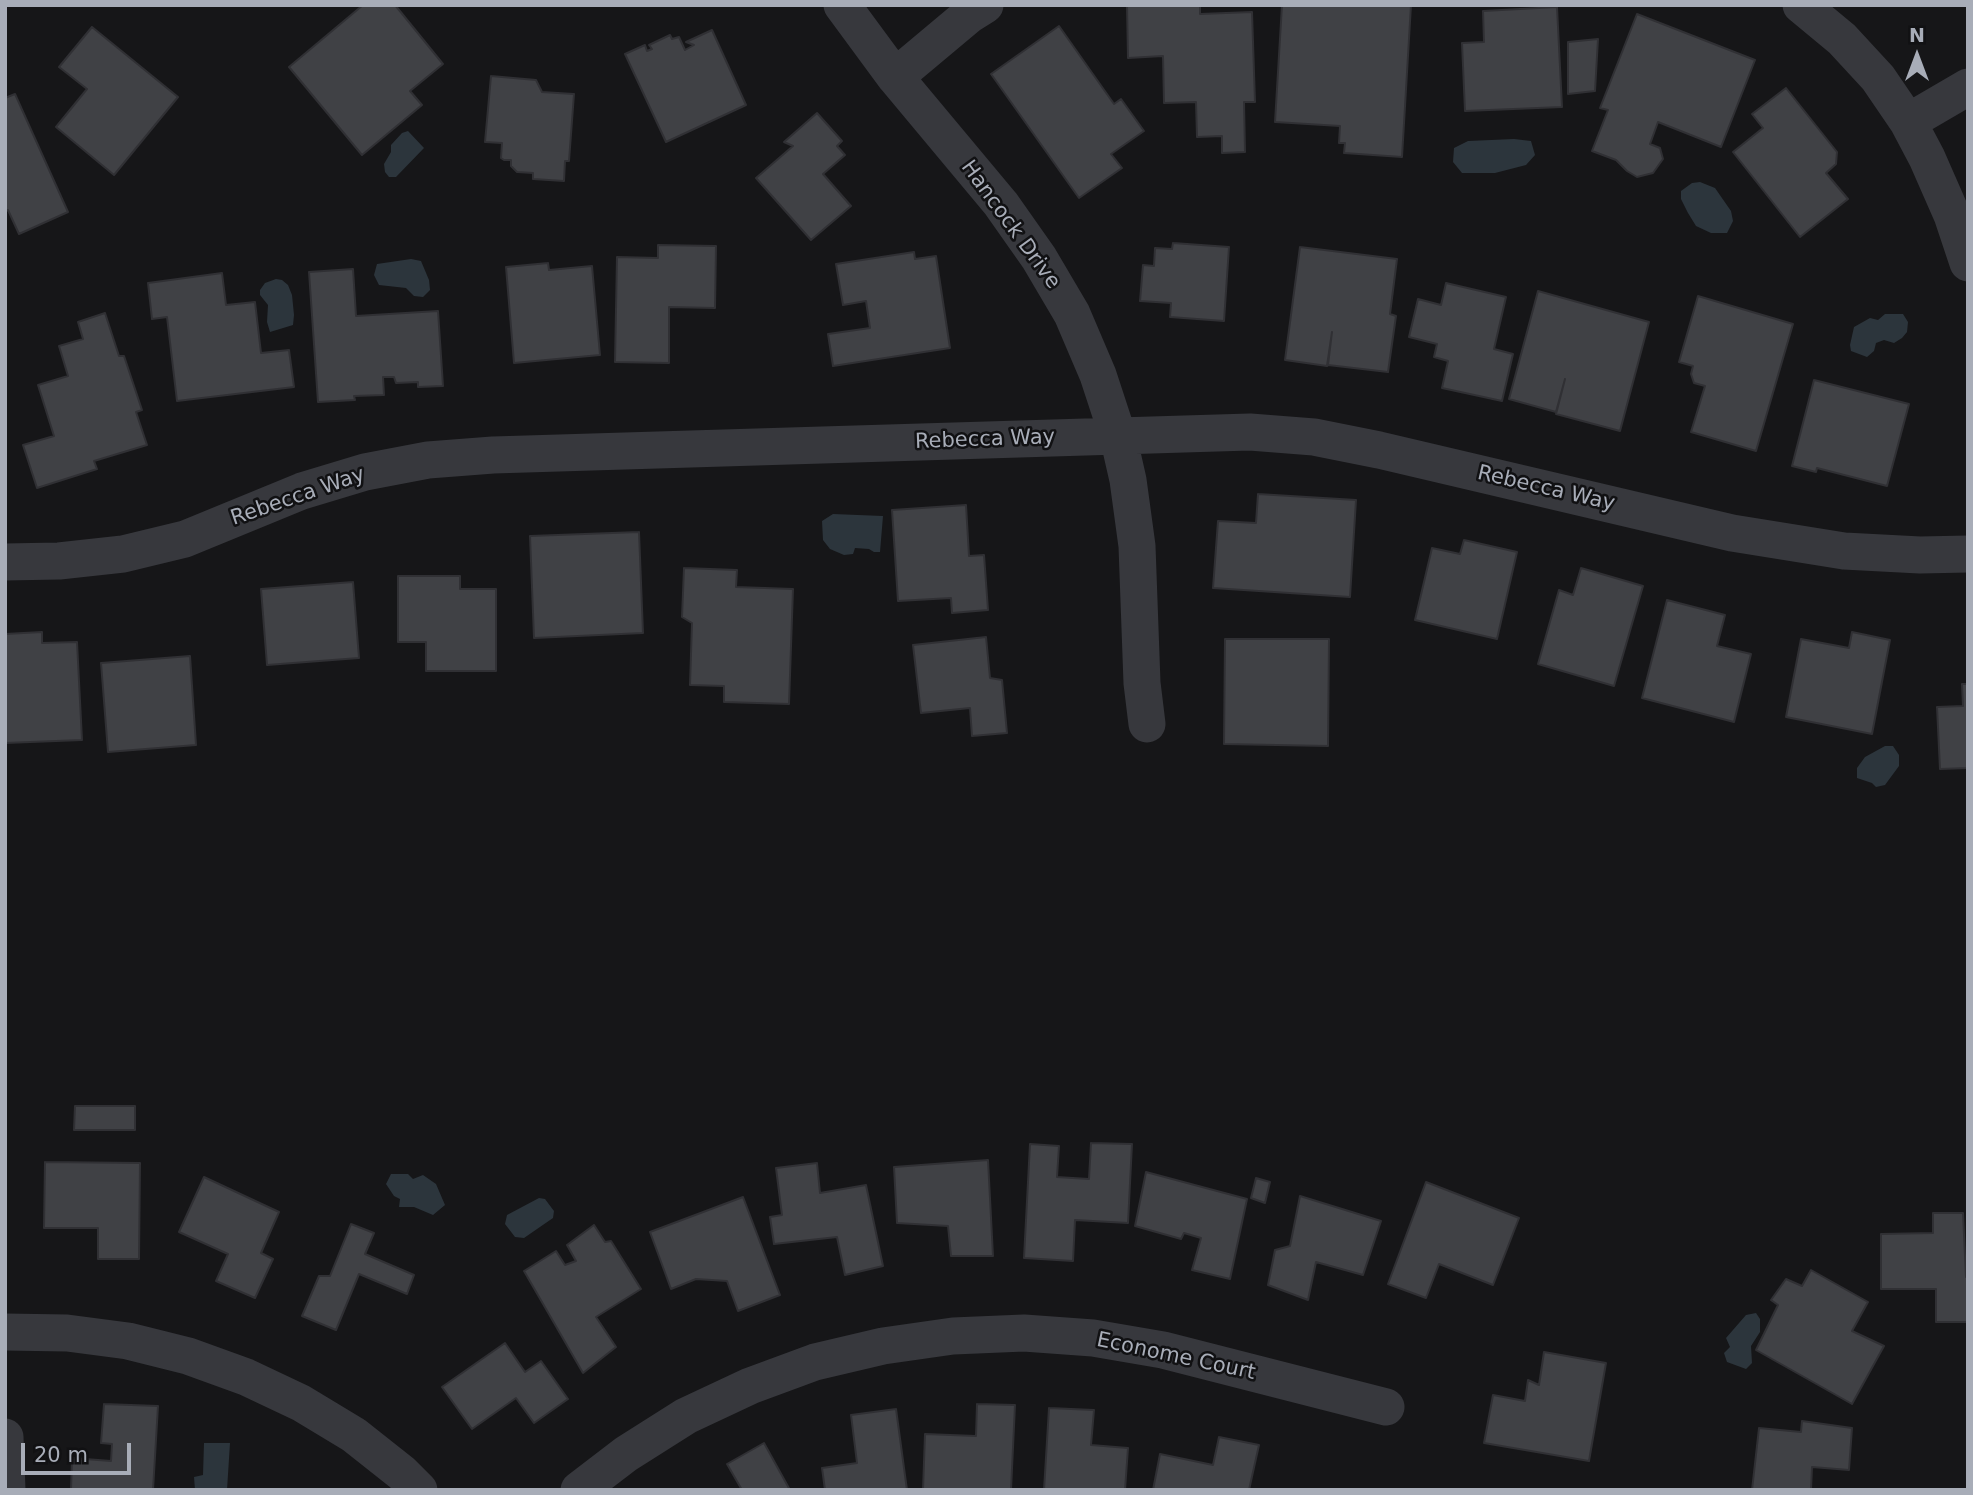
<!DOCTYPE html>
<html>
<head>
<meta charset="utf-8">
<style>
  body { margin:0 }
  #map { position:relative; width:1973px; height:1495px; overflow:hidden; background:#161618; font-family:"DejaVu Sans",sans-serif }
  canvas { display:block }
  .frame { position:absolute; inset:0; border:7px solid #a8adb8; pointer-events:none }
  .north { position:absolute; left:1882px; top:21px; width:70px; height:70px; -webkit-text-stroke:5px #111113; paint-order:stroke; rotate:0deg; font-size:19px; font-weight:700; line-height:28px; text-align:center; color:#a8adb8 }
  .north::after { content:''; display:block; margin:auto; width:24px; height:32px; background:#a8adb8; clip-path:polygon(50% 0,100% 100%,50% 72%,0 100%) }
  .scale { position:absolute; left:21px; top:1443px; width:110px; height:32px; box-sizing:border-box; border:4px solid #a8adb8; border-top:0; padding-left:9px; font-size:21px; line-height:24px; white-space:nowrap; color:#a8adb8; -webkit-text-stroke:5px #111113; paint-order:stroke }
</style>
</head>
<body>
<div id="map">
<canvas width="1973" height="1495"></canvas>
<div class="frame"></div>
<div class="north">N</div>
<div class="scale">20 m</div>
</div>
<script>
const context = document.querySelector('canvas').getContext('2d');
context.lineJoin = 'round';
function fill(path, color) {
  context.fillStyle = color;
  context.fill(path, 'evenodd');
}
function toPath(rows) {
  const path = new Path2D();
  for (const r of rows) {
    path.moveTo(r[0], r[1]);
    for (let i = 2; i < r.length; i += 2) path.lineTo(r[i], r[i + 1]);
  }
  return path;
}
function strokePath(path, color, width, dash) {
  context.strokeStyle = color;
  context.lineWidth = width;
  context.lineCap = dash ? 'butt' : 'round';
  context.setLineDash(dash || []);
  context.stroke(path);
}
function write(font, color, halo, rows, align = 'center') {
  context.font = font + ' "DejaVu Sans",sans-serif';
  context.lineWidth = 5;
  context.setLineDash([]);
  context.textBaseline = 'middle';
  context.strokeStyle = halo;
  context.fillStyle = color;
  for (const [text, x, y, turn = 0] of rows) {
    context.save();
    context.translate(x, y);
    context.rotate((+turn || 0) * Math.PI / 180);
    context.textAlign = isNaN(turn) ? turn : align;
    if (halo) context.strokeText(text, 0, 0);
    context.fillText(text, 0, 0);
    context.restore();
  }
}
fill(toPath([
  [408,131,424,148,396,177,389,177,385,172,384,164,391,152,391,145,402,133],
  [1514,139,1531,141,1535,155,1526,165,1495,173,1462,173,1453,162,1454,148,1468,141],
  [1700,182,1715,188,1731,211,1733,221,1727,233,1711,233,1696,226,1688,213,1681,199,1681,191,1692,183],
  [411,259,421,261,429,280,430,290,423,297,414,296,406,288,379,285,374,275,377,264],
  [276,279,282,280,288,285,292,295,294,315,293,325,270,332,267,322,268,305,260,295,260,290,265,283],
  [1885,314,1903,314,1908,322,1907,332,1902,338,1894,343,1884,340,1876,343,1874,351,1867,357,1851,351,1850,345,1854,327,1870,318,1878,320],
  [833,514,883,516,880,552,874,552,869,549,855,548,853,554,844,555,830,549,823,540,822,521],
  [1885,746,1893,746,1899,755,1899,766,1885,785,1876,787,1872,783,1857,778,1857,768,1865,757],
  [391,1174,408,1174,413,1179,423,1175,436,1184,445,1205,433,1215,414,1207,399,1207,400,1199,394,1196,386,1184],
  [539,1198,545,1199,554,1211,553,1218,524,1238,515,1237,505,1224,507,1215],
  [1756,1313,1760,1319,1760,1332,1751,1346,1752,1363,1746,1369,1727,1362,1724,1353,1730,1347,1726,1338,1746,1315],
  [204,1443,230,1443,227,1490,195,1490,194,1477,203,1475]
]), '#2c353c');
const building = toPath([
  [363,5,395,5,443,64,410,91,422,105,362,155,289,67,363,5],
  [1127,5,1200,5,1200,14,1252,12,1255,102,1244,102,1245,152,1222,153,1222,136,1197,137,1196,102,1164,103,1163,56,1128,58,1127,5],
  [1282,5,1411,5,1402,157,1344,153,1345,143,1339,143,1340,126,1275,122,1282,5],
  [1557,7,1562,107,1465,111,1462,43,1484,42,1483,11,1557,7],
  [1637,14,1755,60,1721,147,1658,122,1650,144,1660,148,1663,159,1653,173,1637,177,1627,171,1616,160,1592,151,1608,110,1600,108,1637,14],
  [1059,26,1114,104,1121,99,1144,131,1111,154,1122,168,1079,198,991,74,1059,26],
  [92,27,178,97,114,175,56,127,87,89,59,67,92,27],
  [712,30,746,105,666,142,625,54,645,45,647,51,652,49,649,45,670,35,672,39,679,37,685,50,694,45,686,42,712,30],
  [1598,39,1595,91,1568,94,1568,42,1598,39],
  [491,76,536,80,542,92,574,94,569,161,565,161,564,181,533,179,533,173,517,172,511,166,511,160,504,160,501,158,502,143,485,142,491,76],
  [1786,88,1837,152,1836,164,1826,173,1848,199,1800,237,1733,152,1763,128,1752,114,1786,88],
  [15,94,68,212,19,234,8,210,5,211,5,98,15,94],
  [817,113,842,141,837,146,845,155,823,174,851,206,811,240,756,178,793,146,784,142,817,113],
  [1173,243,1229,247,1224,321,1170,317,1171,303,1140,301,1143,265,1154,266,1155,248,1172,249,1173,243],
  [658,245,716,246,715,308,669,307,669,363,615,362,617,257,658,258,658,245],
  [1300,247,1397,259,1390,314,1396,316,1388,372,1328,365,1332,332,1327,366,1285,360,1300,247],
  [914,252,915,259,936,256,950,348,833,366,828,334,870,328,866,301,843,305,836,264,914,252],
  [548,263,549,270,592,266,600,355,514,363,506,267,548,263],
  [353,269,356,316,438,311,443,386,418,387,418,382,396,383,394,377,383,377,384,395,354,396,355,400,318,402,309,272,353,269],
  [222,273,226,305,255,302,261,353,289,350,294,387,177,401,167,317,152,319,148,283,222,273],
  [1446,283,1506,297,1494,349,1513,354,1502,401,1442,388,1448,361,1434,357,1437,344,1409,337,1418,299,1441,305,1446,283],
  [1538,291,1649,322,1620,431,1556,414,1565,379,1556,412,1509,399,1538,291],
  [1698,296,1793,324,1756,451,1691,432,1705,386,1694,383,1691,374,1693,366,1679,362,1698,296],
  [105,313,119,356,124,356,142,410,136,412,147,445,94,461,97,469,37,488,23,445,54,436,38,385,68,376,59,346,83,339,78,322,105,313],
  [1814,380,1909,404,1887,486,1817,468,1816,472,1792,466,1814,380],
  [1258,494,1356,500,1350,597,1213,588,1218,521,1256,523,1258,494],
  [966,505,969,556,984,555,988,610,952,613,951,598,898,601,892,510,966,505],
  [639,532,643,633,534,638,530,536,639,532],
  [1464,540,1517,552,1497,639,1415,620,1432,548,1460,554,1464,540],
  [684,568,737,570,736,587,793,589,789,704,724,702,724,686,690,685,692,623,682,617,684,568],
  [1581,568,1643,586,1614,686,1538,664,1559,590,1573,595,1581,568],
  [398,576,460,576,460,589,496,589,496,671,426,671,426,642,398,642,398,576],
  [353,582,359,658,267,665,261,589,353,582],
  [1667,600,1725,615,1717,646,1751,654,1734,722,1642,698,1667,600],
  [42,632,42,643,77,642,82,740,5,743,5,634,42,632],
  [1852,632,1890,640,1872,734,1786,717,1801,639,1849,648,1852,632],
  [986,637,990,678,1002,680,1007,733,972,736,970,708,921,713,913,645,986,637],
  [1225,639,1329,639,1328,746,1224,744,1225,639],
  [190,656,196,745,108,752,101,663,190,656],
  [1962,684,1968,684,1968,768,1940,769,1937,707,1963,706,1962,684],
  [75,1106,135,1106,135,1130,74,1130,75,1106],
  [1091,1143,1132,1144,1128,1223,1075,1220,1073,1261,1024,1258,1030,1144,1059,1146,1057,1177,1089,1179,1091,1143],
  [988,1160,993,1256,951,1256,948,1226,897,1223,894,1167,988,1160],
  [45,1162,140,1163,139,1259,98,1259,98,1228,44,1228,45,1162],
  [817,1163,820,1193,866,1185,883,1266,845,1275,837,1237,774,1244,770,1217,782,1215,776,1168,817,1163],
  [1146,1172,1247,1199,1230,1279,1192,1270,1201,1238,1184,1233,1181,1239,1135,1226,1146,1172],
  [204,1177,279,1212,261,1253,273,1259,255,1298,216,1281,228,1254,179,1232,204,1177],
  [1256,1178,1270,1182,1265,1203,1251,1198,1256,1178],
  [1426,1182,1519,1218,1493,1285,1439,1264,1426,1298,1388,1284,1426,1182],
  [1300,1196,1381,1221,1363,1275,1316,1262,1308,1300,1268,1285,1275,1250,1290,1246,1300,1196],
  [743,1197,780,1295,738,1311,727,1281,696,1279,671,1289,650,1232,743,1197],
  [1933,1213,1963,1213,1966,1277,1968,1277,1968,1322,1936,1322,1936,1289,1881,1289,1881,1234,1933,1233,1933,1213],
  [351,1224,374,1233,365,1254,414,1275,407,1294,359,1274,336,1330,302,1316,319,1276,330,1276,351,1224],
  [594,1225,605,1242,611,1241,641,1289,596,1317,616,1347,583,1373,524,1271,556,1251,565,1265,576,1261,567,1245,594,1225],
  [1811,1270,1868,1302,1852,1331,1884,1346,1852,1404,1756,1350,1778,1305,1771,1300,1786,1279,1802,1286,1811,1270],
  [505,1343,525,1372,541,1361,568,1399,534,1423,516,1398,472,1429,442,1387,505,1343],
  [1544,1352,1606,1363,1589,1461,1484,1443,1493,1395,1525,1401,1528,1380,1539,1385,1544,1352],
  [104,1404,158,1406,153,1490,71,1490,72,1458,111,1461,112,1444,101,1443,104,1404],
  [977,1404,1015,1405,1011,1490,923,1490,925,1434,976,1436,977,1404],
  [1049,1408,1094,1410,1091,1445,1128,1448,1125,1490,1044,1490,1049,1408],
  [896,1409,907,1490,825,1490,822,1468,857,1463,851,1415,896,1409],
  [1802,1421,1852,1428,1849,1470,1812,1467,1811,1490,1752,1490,1759,1428,1801,1432,1802,1421],
  [1219,1437,1259,1445,1249,1490,1153,1490,1160,1454,1213,1465,1219,1437],
  [764,1443,790,1490,742,1490,727,1464,764,1443]
]);
fill(building, '#404145');
strokePath(building, '#303034', 2);
strokePath(toPath([
  [842,5,895,77,1001,204,1039,258,1072,314,1098,375,1118,436,1128,480,1137,546,1142,683,1147,724],
  [1801,5,1842,39,1878,78,1908,122,1927,158,1952,215,1968,263],
  [895,77,969,15,985,5],
  [1908,122,1968,87],
  [5,562,59,561,123,554,185,539,302,491,365,472,428,460,493,455,1250,432,1314,437,1379,450,1732,533,1844,551,1920,555,1968,554],
  [5,1332,67,1333,128,1341,188,1356,246,1377,301,1403,354,1435,402,1473,419,1490],
  [5,1437,7,1490],
  [579,1490,626,1454,686,1416,750,1386,815,1362,883,1346,953,1336,1024,1333,1093,1338,1163,1350,1386,1407]
]), '#37383d', 37);
write('21px', '#a8adb8', '#111113', [
  ["Hancock Drive",1010,225,54],
  ["Rebecca Way",985,440,-2],
  ["Rebecca Way",1546,489,13],
  ["Rebecca Way",298,497,-19],
  ["Econome Court",1176,1357,12]
]);
</script>
</body>
</html>
